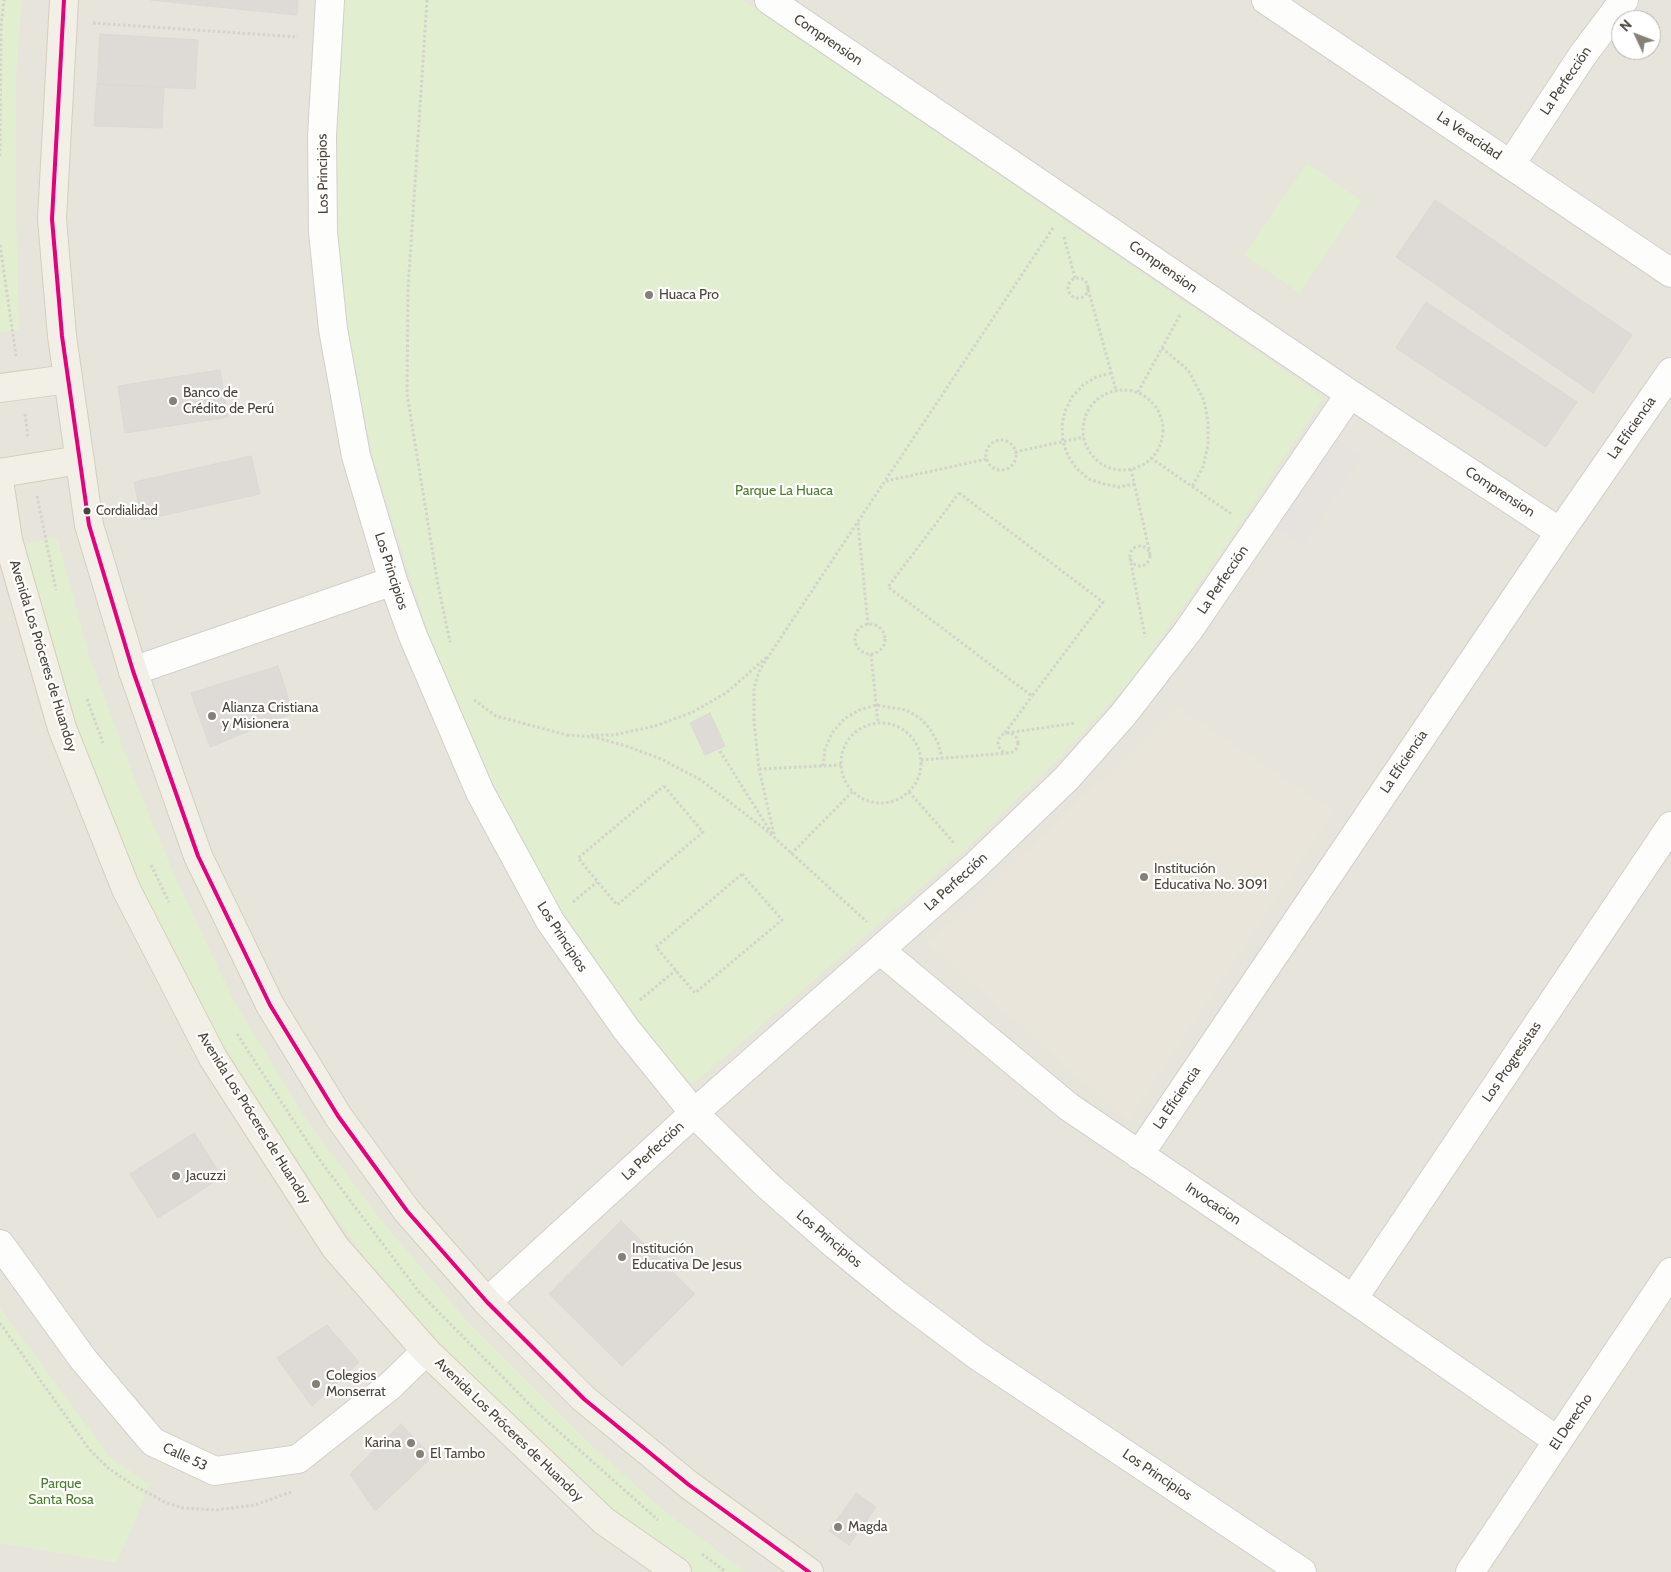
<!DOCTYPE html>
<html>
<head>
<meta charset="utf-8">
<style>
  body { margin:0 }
  #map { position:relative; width:1671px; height:1572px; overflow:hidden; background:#f4f2ee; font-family:Cabin,sans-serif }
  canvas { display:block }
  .north { position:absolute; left:1611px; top:10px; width:50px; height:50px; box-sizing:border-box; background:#fff; border:1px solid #b7b4b0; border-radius:50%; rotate:313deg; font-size:14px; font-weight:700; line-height:20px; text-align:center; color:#4b4439 }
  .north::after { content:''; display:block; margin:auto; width:18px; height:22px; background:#868178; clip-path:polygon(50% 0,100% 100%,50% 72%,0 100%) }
</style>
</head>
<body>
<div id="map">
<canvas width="1671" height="1572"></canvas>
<div class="north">N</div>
</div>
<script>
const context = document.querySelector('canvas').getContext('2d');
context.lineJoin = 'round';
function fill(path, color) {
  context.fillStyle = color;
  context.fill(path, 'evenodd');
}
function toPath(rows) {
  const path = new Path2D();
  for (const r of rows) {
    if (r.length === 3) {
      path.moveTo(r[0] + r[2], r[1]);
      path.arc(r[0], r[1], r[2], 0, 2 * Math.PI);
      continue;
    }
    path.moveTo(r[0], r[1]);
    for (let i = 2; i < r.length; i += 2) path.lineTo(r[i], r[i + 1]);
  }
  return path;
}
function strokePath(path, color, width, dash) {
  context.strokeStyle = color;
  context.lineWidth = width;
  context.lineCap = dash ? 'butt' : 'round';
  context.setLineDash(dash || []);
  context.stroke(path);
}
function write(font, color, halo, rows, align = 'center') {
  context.font = font + ' Cabin,sans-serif';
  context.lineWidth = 4.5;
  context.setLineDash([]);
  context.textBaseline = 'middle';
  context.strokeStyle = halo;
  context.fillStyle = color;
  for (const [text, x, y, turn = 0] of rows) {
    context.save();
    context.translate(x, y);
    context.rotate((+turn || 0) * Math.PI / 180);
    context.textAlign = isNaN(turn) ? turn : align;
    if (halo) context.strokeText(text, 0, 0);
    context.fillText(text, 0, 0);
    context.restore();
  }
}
fill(toPath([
  [0,0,1671,0,1671,1572,0,1572],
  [1621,20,1651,20,1651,50,1621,50]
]), '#e7e4dc');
fill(toPath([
  [1178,707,1334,811,1128,1122,928,944]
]), '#eae5da');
fill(toPath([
  [0,0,22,0,16,79,16,213,19,330,0,332],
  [344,0,743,0,1324,397,1227,544,1131,681,1057,761,965,850,695,1083,677,1077,547,895,490,794,447,692,411,580,374,462,347,336,334,229,338,58],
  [1307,163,1362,201,1299,293,1244,255],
  [57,537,89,655,136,783,177,881,235,1003,308,1122,385,1225,469,1323,588,1442,660,1507,746,1572,686,1572,612,1516,448,1358,366,1259,286,1149,235,1070,175,960,116,832,72,717,39,611,25,544],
  [0,1308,111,1458,150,1484,117,1563,0,1543]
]), '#e1eecf');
fill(toPath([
  [1335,439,1362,457,1303,546,1276,529]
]), '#e6e3df');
const building = toPath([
  [151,0,208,0,207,6,151,0],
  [208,0,298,0,297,15,207,6,208,0],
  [100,34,198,40,195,89,97,84,100,34],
  [97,84,164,87,162,128,94,126,97,84],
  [1435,200,1632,335,1593,393,1396,257,1435,200],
  [1426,302,1577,402,1546,447,1396,348,1426,302],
  [220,370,228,417,125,433,118,386,220,370],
  [251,456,260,494,142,520,134,482,251,456],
  [278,666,293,713,210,747,191,693,278,666],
  [710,713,725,746,705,755,690,723,710,713],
  [194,1133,222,1177,158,1218,130,1174,194,1133],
  [621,1221,695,1294,622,1366,549,1294,621,1221],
  [327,1325,359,1362,312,1406,277,1358,327,1325],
  [401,1424,432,1457,375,1511,350,1474,401,1424],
  [856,1493,876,1507,849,1545,829,1531,856,1493]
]);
fill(building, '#dedbd6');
strokePath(building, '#dcd9d4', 1);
const minor = toPath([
  [330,0,322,136,323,232,333,329,356,456,393,581,413,636,480,792,550,921,626,1029,694,1113,767,1185,834,1244,898,1296,978,1356,1302,1572],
  [769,0,1350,394,1560,532],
  [1266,0,1671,273],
  [1511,164,1582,56,1624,0],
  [133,671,393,581],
  [881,951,1069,1107,1353,1299,1558,1441],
  [1139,1155,1560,532,1671,372],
  [0,1244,83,1359,153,1442,215,1471,298,1459,390,1386,426,1351],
  [1353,1299,1671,826],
  [487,1302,694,1113,974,867,1066,779,1123,715,1188,631,1350,394],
  [1470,1572,1671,1272]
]);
const major = toPath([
  [64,0,52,219,62,336,89,525,133,671,198,856,270,1005,338,1116,407,1211,487,1302,584,1399,689,1485,809,1572],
  [0,388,68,379],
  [0,473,80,460],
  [0,487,8,540,62,728,126,889,213,1058,335,1247,426,1351,604,1521,677,1572]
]);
strokePath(minor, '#d2d0cb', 30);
strokePath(major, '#d6cebb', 30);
strokePath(toPath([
  [427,0,408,290,407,394,438,585,450,642],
  [93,23,298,37],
  [0,156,1,25,4,0],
  [1064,237,1075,278],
  [0,245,16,356],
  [1078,288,10],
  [1087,285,1116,390],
  [1162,348,1188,370,1204,400,1208,422,1208,445,1203,467,1192,487],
  [1111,373,1096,377,1083,385,1072,397,1065,411,1062,426,1063,442,1068,456,1077,469,1089,479,1104,484,1119,487,1134,484],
  [1123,430,40],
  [1138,392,1181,313],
  [25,414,28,438],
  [1001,455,15],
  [1015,452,1084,437],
  [1151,458,1233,515],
  [1131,469,1150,554],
  [886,481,987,459],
  [959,493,1103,602,1032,696,888,587,959,493],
  [37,496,56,590],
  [858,523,868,625],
  [1140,556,10],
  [1130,558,1145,637],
  [870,639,15],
  [871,654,878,723],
  [87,699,103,743],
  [474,700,496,716,567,735],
  [881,763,40],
  [1005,733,1032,696],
  [1007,733,1076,723],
  [1008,743,10],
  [567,735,594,737,626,746,659,758,701,780,766,830,867,922],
  [591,735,614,735,655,726,693,712,726,693,767,657],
  [720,751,772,834],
  [921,760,1009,753],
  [823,766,825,749,832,733,844,719,859,710,876,705,906,710,920,718,930,729,938,743,942,758],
  [759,769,841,765],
  [664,786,703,832,617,905,578,858,664,786],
  [909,792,955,844],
  [775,839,759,769,754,722,754,688,760,669,1053,228],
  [791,854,852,792],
  [151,865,169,902],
  [742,874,782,920,695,993,656,947,742,874],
  [573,902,597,882],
  [640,1000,676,970],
  [237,1034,316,1155,419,1292,538,1413,658,1520],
  [0,1323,89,1449,108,1468,133,1485,167,1503,183,1508,216,1510,255,1505,291,1492],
  [702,1554,726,1572]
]), '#d3d2cc', 3, [2.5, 2.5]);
strokePath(minor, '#fdfdfc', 28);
strokePath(major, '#f2efe6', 28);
strokePath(toPath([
  [64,0,52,219,62,336,89,525,133,671,198,856,270,1005,338,1116,407,1211,487,1302,584,1399,689,1485,809,1572]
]), '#e5007d', 4);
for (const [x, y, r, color] of [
  [649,295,5,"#868178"],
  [173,401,5,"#868178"],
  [87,511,4.5,"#4b4439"],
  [212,716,5,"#868178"],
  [1144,877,5,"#868178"],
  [176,1176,5,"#868178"],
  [622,1257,5,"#868178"],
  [316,1384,5,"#868178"],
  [411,1443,5,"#868178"],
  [420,1454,5,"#868178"],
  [838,1527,5,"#868178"]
]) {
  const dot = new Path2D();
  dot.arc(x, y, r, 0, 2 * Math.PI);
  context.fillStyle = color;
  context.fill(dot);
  strokePath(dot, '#fff', 2);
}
write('13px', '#4b4439', '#fff', [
  ["Cordialidad",96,511]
], 'left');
write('14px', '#4b4439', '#fff', [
  ["Comprension",828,40,34],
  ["La Perfección",1566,81,-56],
  ["La Veracidad",1469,136,34],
  ["Los Principios",323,174,-91],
  ["Comprension",1163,267,35],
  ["La Eficiencia",1632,428,-55],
  ["Comprension",1500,492,33],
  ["Los Principios",391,571,72],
  ["La Perfección",1223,580,-56],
  ["Avenida Los Próceres de Huandoy",43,656,73],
  ["La Eficiencia",1404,762,-56],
  ["La Perfección",956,882,-42],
  ["Los Principios",562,937,57],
  ["Los Progresistas",1512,1062,-56],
  ["La Eficiencia",1177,1098,-56],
  ["Avenida Los Próceres de Huandoy",254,1118,58],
  ["La Perfección",653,1151,-43],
  ["Invocacion",1213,1204,34],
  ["Los Principios",829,1239,40],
  ["El Derecho",1571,1422,-56],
  ["Avenida Los Próceres de Huandoy",509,1430,44],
  ["Calle 53",185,1457,25],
  ["Los Principios",1157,1475,34]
]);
write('14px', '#4b4439', '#fff', [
  ["Huaca Pro",659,295],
  ["Banco de",183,393],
  ["Crédito de Perú",183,409],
  ["Alianza Cristiana",222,708],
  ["y Misionera",222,724],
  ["Institución",1154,869],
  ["Educativa No. 3091",1154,885],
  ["Jacuzzi",186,1176],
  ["Institución",632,1249],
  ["Educativa De Jesus",632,1265],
  ["Colegios",326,1376],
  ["Monserrat",326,1392],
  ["Karina",401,1443,"right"],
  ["El Tambo",430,1454],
  ["Magda",848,1527]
], 'left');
write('14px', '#4a7f2a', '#fff', [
  ["Parque La Huaca",784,491],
  ["Parque",61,1484],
  ["Santa Rosa",61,1500]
]);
</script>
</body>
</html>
